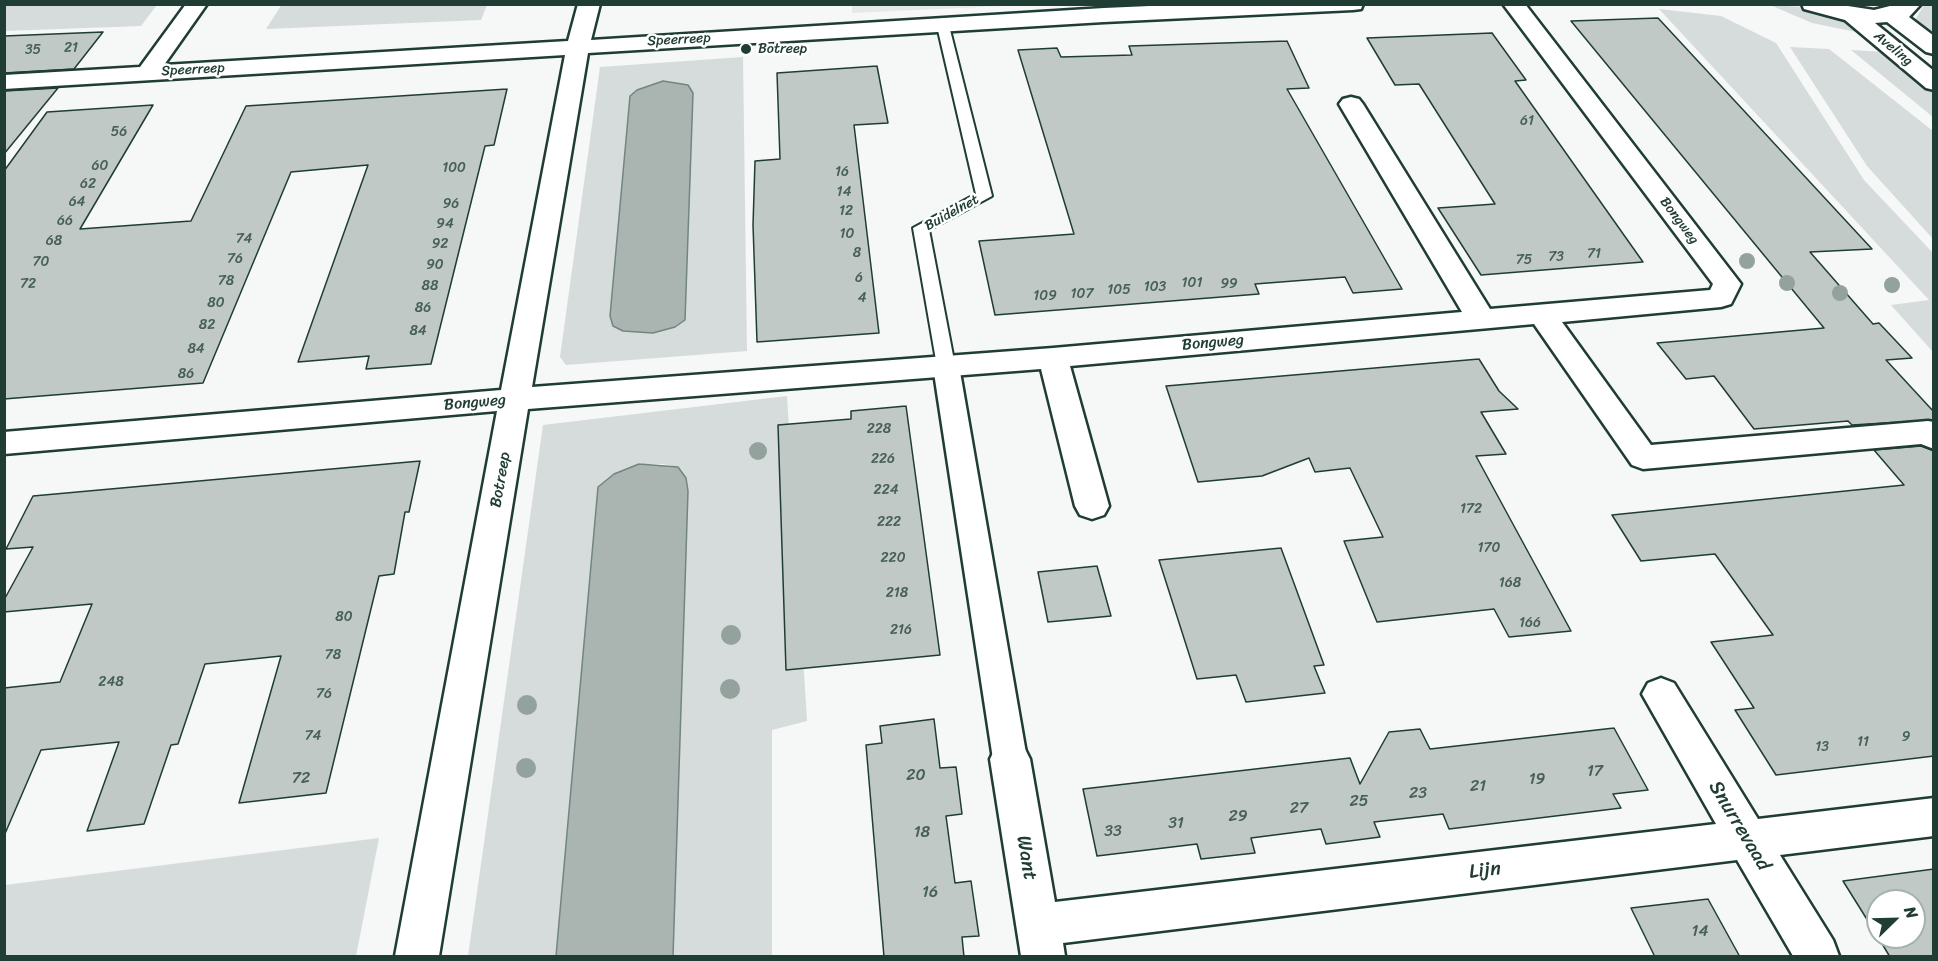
<!DOCTYPE html>
<html>
<head>
<meta charset="utf-8">
<style>
  body { margin:0 }
  #map { position:relative; width:1938px; height:961px; overflow:hidden; background:#f6f7f7; font-family:Sriracha,sans-serif }
  canvas { display:block }
  .frame { position:absolute; inset:0; border:6px solid #1f3d34; pointer-events:none }
  .north { position:absolute; left:1866px; top:889px; width:60px; height:60px; box-sizing:border-box; background:#fff; border:2px solid #a5b1ae; border-radius:50%; rotate:67deg; font-size:16px; font-weight:700; line-height:24px; text-align:center; color:#1f3d34 }
  .north::after { content:''; display:block; margin:auto; width:21px; height:27px; background:#1f3d34; clip-path:polygon(50% 0,100% 100%,50% 72%,0 100%) }
</style>
</head>
<body>
<div id="map">
<canvas width="1938" height="961"></canvas>
<div class="frame"></div>
<div class="north">N</div>
</div>
<script>
const context = document.querySelector('canvas').getContext('2d');
context.lineJoin = 'round';
function fill(path, color) {
  context.fillStyle = color;
  context.fill(path, 'evenodd');
}
function toPath(rows) {
  const path = new Path2D();
  for (const r of rows) {
    path.moveTo(r[0], r[1]);
    for (let i = 2; i < r.length; i += 2) path.lineTo(r[i], r[i + 1]);
  }
  return path;
}
function strokePath(path, color, width, dash) {
  context.strokeStyle = color;
  context.lineWidth = width;
  context.lineCap = dash ? 'butt' : 'round';
  context.setLineDash(dash || []);
  context.stroke(path);
}
function write(font, color, halo, rows, align = 'center') {
  context.font = font + ' Sriracha,sans-serif';
  context.lineWidth = 5;
  context.setLineDash([]);
  context.textBaseline = 'middle';
  context.strokeStyle = halo;
  context.fillStyle = color;
  for (const [text, x, y, turn = 0] of rows) {
    context.save();
    context.translate(x, y);
    context.rotate((+turn || 0) * Math.PI / 180);
    context.textAlign = isNaN(turn) ? turn : align;
    if (halo) context.strokeText(text, 0, 0);
    context.fillText(text, 0, 0);
    context.restore();
  }
}
fill(toPath([
  [852,4,1023,4,1023,5,852,13]
]), '#e6e9e8');
fill(toPath([
  [282,4,487,4,487,5,481,20,266,29],
  [4,5,5,4,157,5,141,26,5,31],
  [1770,5,1802,7,1846,22,1861,33,1812,23],
  [1924,5,1933,5,1933,30,1924,33,1914,22],
  [1659,9,1721,16,1776,43,1864,180,1933,253,1933,352,1891,305,1929,300],
  [1790,47,1829,49,1933,131,1933,239,1867,166],
  [1851,50,1886,52,1933,93,1933,117],
  [743,57,747,351,566,365,560,357,600,67],
  [787,396,807,721,772,730,772,956,673,956,688,491,678,467,662,464,639,464,614,474,598,487,556,956,468,956,543,425],
  [379,838,356,956,5,956,5,885]
]), '#d6dcdb');
const water = toPath([
  [663,81,688,85,693,93,685,320,675,327,653,333,623,331,613,326,610,316,630,96,637,90,663,81],
  [639,464,678,467,686,478,688,491,673,956,556,956,598,487,614,474,639,464]
]);
fill(water, '#aab5b1');
strokePath(water, '#72857f', 1.5);
const building = toPath([
  [1658,18,1872,249,1810,252,1873,324,1879,323,1912,358,1886,360,1934,412,1934,420,1852,425,1848,421,1754,429,1714,376,1686,379,1657,343,1824,328,1571,21,1658,18],
  [103,32,74,69,4,73,4,36,103,32],
  [1492,33,1526,80,1515,81,1643,262,1481,275,1438,208,1495,204,1419,84,1395,85,1367,38,1492,33],
  [1287,41,1309,88,1287,89,1402,289,1353,293,1345,277,1255,284,1259,294,995,315,979,241,1074,234,1018,50,1057,48,1061,57,1132,55,1129,46,1287,41],
  [877,66,888,123,854,125,879,333,757,342,753,225,755,161,780,159,777,73,877,66],
  [58,88,4,154,4,91,58,88],
  [507,89,494,145,485,146,431,364,366,369,369,356,298,362,368,165,291,172,203,383,4,399,4,171,47,112,153,105,80,229,191,221,246,106,507,89],
  [1479,359,1499,391,1518,409,1481,412,1506,454,1476,456,1571,631,1509,637,1494,609,1377,622,1344,541,1383,537,1350,468,1315,472,1309,458,1262,476,1198,482,1166,386,1479,359],
  [906,406,940,655,786,670,778,425,851,419,851,411,906,406],
  [1921,446,1934,451,1934,756,1776,775,1735,710,1754,708,1711,642,1773,635,1715,554,1641,561,1612,515,1904,485,1874,450,1921,446],
  [420,461,409,512,405,512,394,574,379,576,326,793,239,803,281,656,205,664,178,744,171,745,144,824,87,831,119,742,41,750,4,836,4,688,60,682,92,604,4,612,4,600,33,547,6,549,33,496,420,461],
  [1281,548,1324,665,1314,666,1325,693,1246,702,1236,675,1197,679,1159,560,1281,548],
  [1097,566,1111,616,1048,622,1038,572,1097,566],
  [934,719,940,768,956,767,962,814,946,816,955,883,971,881,979,936,962,937,964,957,884,957,866,745,882,743,880,726,934,719],
  [1614,728,1648,790,1613,794,1621,808,1449,829,1443,814,1374,822,1380,837,1326,844,1321,829,1251,838,1255,853,1201,859,1197,844,1097,856,1083,789,1350,758,1360,784,1389,732,1420,729,1430,749,1614,728],
  [1934,869,1934,957,1890,957,1878,937,1914,937,1914,901,1878,901,1878,937,1843,881,1934,869],
  [1708,899,1740,957,1655,957,1631,908,1708,899]
]);
fill(building, '#c0c9c6');
strokePath(building, '#1f3d34', 1.5);
const service = toPath([
  [943,22,949,26,992,196,929,230,955,366,946,372,937,366,913,228,976,194,937,26,943,22]
]);
const pedestrian = toPath([
  [946,357,955,360,959,366,1027,759,1022,770,1010,774,998,770,993,759,933,366,937,360,946,357]
]);
const minor = toPath([
  [186,4,207,4,164,65,568,41,578,4,600,4,591,40,1104,8,1195,4,1363,4,1361,9,1353,10,1104,22,588,53,532,387,1053,348,1462,312,1339,104,1343,99,1351,97,1359,99,1363,104,1490,309,1710,290,1713,284,1503,4,1525,4,1741,284,1731,304,1721,307,1562,322,1651,445,1928,421,1934,422,1934,449,1921,444,1643,469,1632,465,1534,324,1070,366,1109,506,1104,515,1092,519,1080,515,1075,506,1041,369,528,409,439,956,395,956,497,411,4,454,4,432,501,390,565,55,4,89,4,75,140,67,186,4],
  [1661,678,1674,683,1758,819,1934,798,1934,836,1780,855,1833,940,1839,956,1793,956,1737,860,1063,943,1065,956,1021,956,990,759,996,747,1010,741,1024,747,1030,759,1055,902,1716,824,1642,694,1648,683,1661,678]
]);
const secondary = toPath([
  [1802,4,1835,4,1874,10,1898,4,1921,4,1909,17,1934,36,1934,54,1926,52,1887,22,1875,23,1934,71,1934,90,1926,88,1845,20,1804,9,1802,4]
]);
strokePath(service, '#1f3d34', 4);
strokePath(pedestrian, '#1f3d34', 5);
strokePath(minor, '#1f3d34', 5);
strokePath(secondary, '#1f3d34', 5);
fill(service, '#fff');
fill(pedestrian, '#fff');
fill(minor, '#fff');
fill(secondary, '#fff');
context.fillStyle = '#94a29e';
for (const [x, y, r] of [
  [1747,261,8],
  [1787,283,8],
  [1892,285,8],
  [1840,293,8],
  [758,451,9],
  [731,635,10],
  [730,689,10],
  [527,705,10],
  [526,768,10]
]) {
  context.beginPath();
  context.arc(x, y, r, 0, 2 * Math.PI);
  context.fill();
}
for (const [x, y, r, color] of [
  [746,49,6,"#1f3d34"]
]) {
  const dot = new Path2D();
  dot.arc(x, y, r, 0, 2 * Math.PI);
  context.fillStyle = color;
  context.fill(dot);
  strokePath(dot, '#fff', 2);
}
write('14px', '#1f3d34', '#fff', [
  ["Speerreep",679,40,-3],
  ["Aveling",1893,49,40],
  ["Speerreep",193,70,-3],
  ["Buidelnet",952,213,-29],
  ["Bongweg",1679,221,53]
]);
write('14px', '#476058', null, [
  ["21",71,48],
  ["35",33,50],
  ["61",1527,121],
  ["56",119,132],
  ["60",100,166],
  ["100",454,168],
  ["16",842,172],
  ["62",88,184],
  ["14",844,192],
  ["64",77,202],
  ["96",451,204],
  ["12",846,211],
  ["66",65,221],
  ["94",445,224],
  ["10",847,234],
  ["74",244,239],
  ["68",54,241],
  ["92",440,244],
  ["8",857,253],
  ["71",1594,254],
  ["73",1556,257],
  ["76",235,259],
  ["75",1524,260],
  ["70",41,262],
  ["90",435,265],
  ["6",859,278],
  ["78",226,281],
  ["101",1192,283],
  ["72",28,284],
  ["99",1229,284],
  ["88",430,286],
  ["103",1155,287],
  ["105",1119,290],
  ["107",1082,294],
  ["109",1045,296],
  ["4",862,298],
  ["80",216,303],
  ["86",423,308],
  ["82",207,325],
  ["84",418,331],
  ["84",196,349],
  ["86",186,374],
  ["228",879,429],
  ["226",883,459],
  ["224",886,490],
  ["172",1471,509],
  ["222",889,522],
  ["170",1489,548],
  ["220",893,558],
  ["168",1510,583],
  ["218",897,593],
  ["80",344,617],
  ["166",1530,623],
  ["216",901,630],
  ["78",333,655],
  ["248",111,682],
  ["76",324,694],
  ["74",313,736],
  ["9",1906,737],
  ["11",1863,742],
  ["13",1822,747]
]);
write('14px', '#1f3d34', '#fff', [
  ["Botreep",758,49]
], 'left');
write('16px', '#1f3d34', '#fff', [
  ["Bongweg",1213,343,-5],
  ["Bongweg",475,403,-5],
  ["Botreep",501,480,-80]
]);
write('16px', '#476058', null, [
  ["17",1595,772],
  ["20",916,776],
  ["72",301,779],
  ["19",1537,780],
  ["21",1478,787],
  ["23",1418,794],
  ["25",1359,802],
  ["27",1299,809],
  ["29",1238,817],
  ["31",1176,824],
  ["33",1113,832],
  ["18",922,833],
  ["16",930,893],
  ["14",1700,932]
]);
write('20px', '#1f3d34', '#fff', [
  ["Snurrevaad",1739,826,59],
  ["Want",1026,858,80],
  ["Lijn",1485,871,-7]
]);
</script>
</body>
</html>
